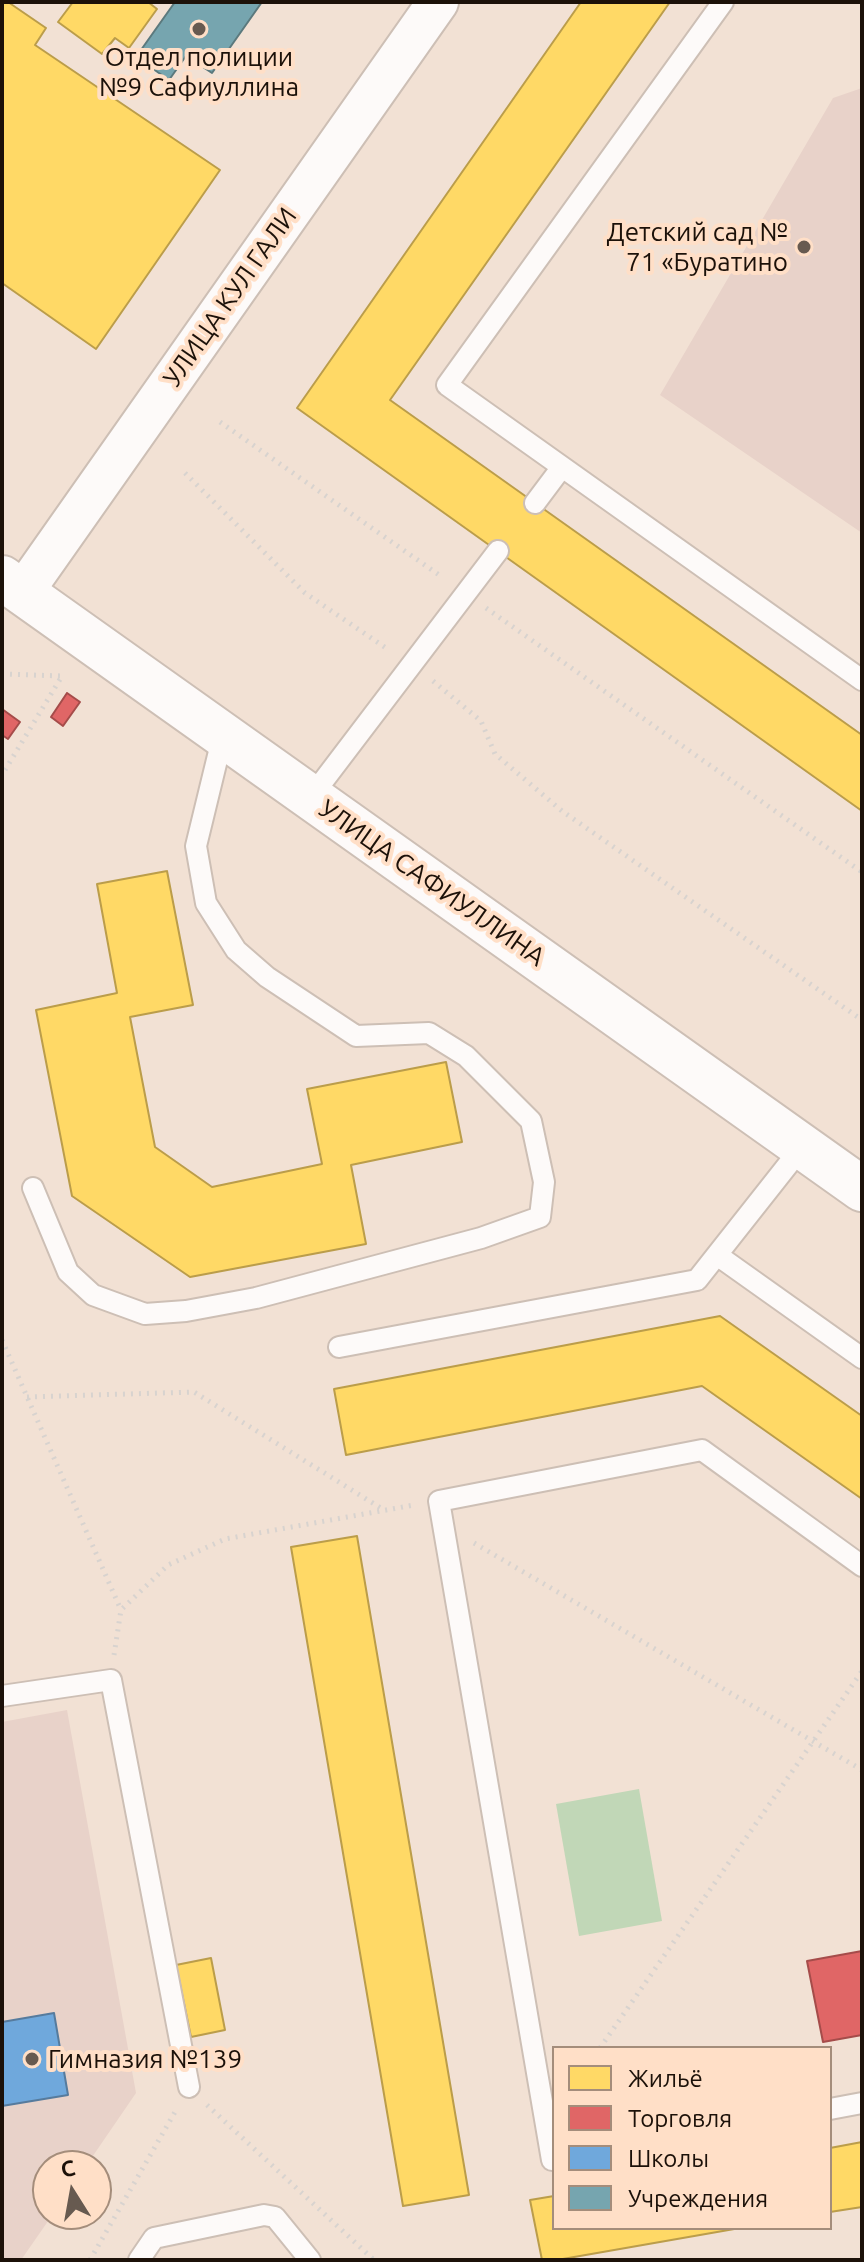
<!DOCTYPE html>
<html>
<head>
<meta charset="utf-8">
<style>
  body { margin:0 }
  #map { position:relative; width:864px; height:2262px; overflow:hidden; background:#f2e1d4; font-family:Ubuntu,sans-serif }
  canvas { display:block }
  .frame { position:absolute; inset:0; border:4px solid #1c1109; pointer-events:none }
  .legend { position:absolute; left:552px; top:2046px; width:280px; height:184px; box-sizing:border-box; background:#ffdfc7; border:2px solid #a48d7b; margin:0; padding:10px 14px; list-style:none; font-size:24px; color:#1c1109 }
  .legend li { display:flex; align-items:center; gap:16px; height:40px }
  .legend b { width:40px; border:2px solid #a48d7b }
  .north { position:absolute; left:32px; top:2150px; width:80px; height:80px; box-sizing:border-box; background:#ffdfc7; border:2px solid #a48d7b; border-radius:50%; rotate:349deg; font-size:22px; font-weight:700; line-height:32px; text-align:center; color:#1c1109 }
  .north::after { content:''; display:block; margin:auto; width:28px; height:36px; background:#675a50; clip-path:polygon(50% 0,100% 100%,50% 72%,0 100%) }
</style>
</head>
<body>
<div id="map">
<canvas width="864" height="2262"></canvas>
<div class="frame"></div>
<ul class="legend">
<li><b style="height:22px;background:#ffd966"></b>Жильё</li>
<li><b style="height:22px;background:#e06666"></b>Торговля</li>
<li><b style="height:22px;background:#6fa8dc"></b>Школы</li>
<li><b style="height:22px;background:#76a5af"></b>Учреждения</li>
</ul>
<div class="north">С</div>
</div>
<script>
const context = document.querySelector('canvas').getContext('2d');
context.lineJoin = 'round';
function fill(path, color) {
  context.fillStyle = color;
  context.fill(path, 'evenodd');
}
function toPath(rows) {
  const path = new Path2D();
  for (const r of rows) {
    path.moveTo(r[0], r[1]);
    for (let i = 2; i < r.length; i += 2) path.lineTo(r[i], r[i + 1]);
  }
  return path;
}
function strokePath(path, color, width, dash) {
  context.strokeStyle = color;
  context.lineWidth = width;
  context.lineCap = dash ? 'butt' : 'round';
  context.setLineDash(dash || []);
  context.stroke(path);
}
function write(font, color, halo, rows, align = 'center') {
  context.font = font + ' Ubuntu,sans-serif';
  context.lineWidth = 8;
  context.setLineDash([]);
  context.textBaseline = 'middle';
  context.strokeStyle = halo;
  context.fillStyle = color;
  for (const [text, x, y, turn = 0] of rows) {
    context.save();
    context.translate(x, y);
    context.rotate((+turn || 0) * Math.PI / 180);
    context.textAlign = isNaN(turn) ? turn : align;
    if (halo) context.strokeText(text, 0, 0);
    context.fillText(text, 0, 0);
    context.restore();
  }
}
fill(toPath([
  [862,88,862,533,660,395,833,98],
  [67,1710,136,2093,86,2166,48,2166,48,2214,53,2214,21,2260,2,2260,2,1722]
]), '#e8d2c9');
fill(toPath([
  [639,1789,662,1921,579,1936,556,1804]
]), '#c1d7b7');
const homes = toPath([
  [2,2,8,2,46,28,35,45,220,170,96,349,2,283,2,2],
  [73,2,148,2,157,9,129,48,115,38,102,54,58,22,73,2],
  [581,2,670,2,390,400,862,735,862,811,297,408,581,2],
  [167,871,193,1005,130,1017,155,1147,212,1187,322,1164,307,1089,446,1062,462,1142,351,1165,366,1244,190,1277,72,1196,36,1010,117,993,97,884,167,871],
  [720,1316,862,1416,862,1499,702,1386,346,1455,334,1389,720,1316],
  [357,1536,469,2195,403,2206,291,1547,357,1536],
  [211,1958,225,2030,191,2037,176,1965,211,1958],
  [862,2142,862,2207,830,2212,830,2148,862,2142],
  [554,2196,554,2228,740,2228,557,2260,542,2260,530,2200,554,2196]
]);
fill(homes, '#ffd966');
strokePath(homes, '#bb9d4a', 2);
const shops = toPath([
  [67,693,80,702,63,726,51,717,67,693],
  [2,709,20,722,8,739,2,735,2,709],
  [862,1951,862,2035,823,2042,807,1961,862,1951]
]);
fill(shops, '#e06666');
strokePath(shops, '#a54c4a', 2);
const schools = toPath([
  [54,2013,68,2095,2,2106,2,2022,54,2013]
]);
fill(schools, '#6fa8dc');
strokePath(schools, '#567b9d', 2);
const public = toPath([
  [175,2,262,2,212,73,186,56,169,80,136,57,175,2]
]);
fill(public, '#76a5af');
strokePath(public, '#5b797d', 2);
const service = toPath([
  [723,2,447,385,862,680],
  [535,503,562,467],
  [311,797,498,551],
  [33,1188,68,1272,93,1295,145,1314,186,1311,256,1298,481,1238,540,1217,544,1182,531,1121,466,1056,429,1033,356,1036,267,977,236,950,206,903,196,846,223,735],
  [717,1255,862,1358],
  [339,1347,697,1280,802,1147],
  [2,1696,111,1680,189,2087],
  [830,2109,862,2103],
  [554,2160,552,2160,439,1501,702,1450,862,1566],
  [139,2260,154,2238,264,2215,275,2217,310,2260]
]);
const minor = toPath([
  [23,592,438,2]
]);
const tertiary = toPath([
  [2,578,862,1189]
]);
strokePath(service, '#cdbfb5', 24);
strokePath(minor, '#cdbfb5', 44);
strokePath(tertiary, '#cdbfb5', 48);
strokePath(toPath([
  [220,422,442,577],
  [185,473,305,593,389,650],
  [486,608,862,872],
  [2,674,62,676,2,775],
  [433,681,481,721,495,754,562,811,862,1020],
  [2,1340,121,1610],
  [27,1397,194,1392,384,1510],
  [474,1543,862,1770],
  [114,1655,121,1610,168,1565,225,1539,414,1505],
  [600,2048,862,1671],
  [207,2105,374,2260],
  [90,2260,175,2112]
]), '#d8d3cf', 5, [2, 6]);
strokePath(service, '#fdfaf9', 20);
strokePath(minor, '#fdfaf9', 40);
strokePath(tertiary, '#fdfaf9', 44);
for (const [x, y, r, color] of [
  [199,29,8,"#675a50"],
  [804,247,8,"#675a50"],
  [32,2059,8,"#675a50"]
]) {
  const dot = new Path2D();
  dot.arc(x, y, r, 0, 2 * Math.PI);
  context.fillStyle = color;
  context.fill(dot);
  strokePath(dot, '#ffdfc7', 3);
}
write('26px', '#1c1109', '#ffdfc7', [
  ["Отдел полиции",199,57],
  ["№9 Сафиуллина",199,87],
  ["Детский сад №",788,232,"right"],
  ["71 «Буратино",788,262,"right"],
  ["Гимназия №139",48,2059,"left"]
]);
write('26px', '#1c1109', '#ffdfc7', [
  ["УЛИЦА КУЛ ГАЛИ",230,297,-55],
  ["УЛИЦА САФИУЛЛИНА",432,883,35]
]);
</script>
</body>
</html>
